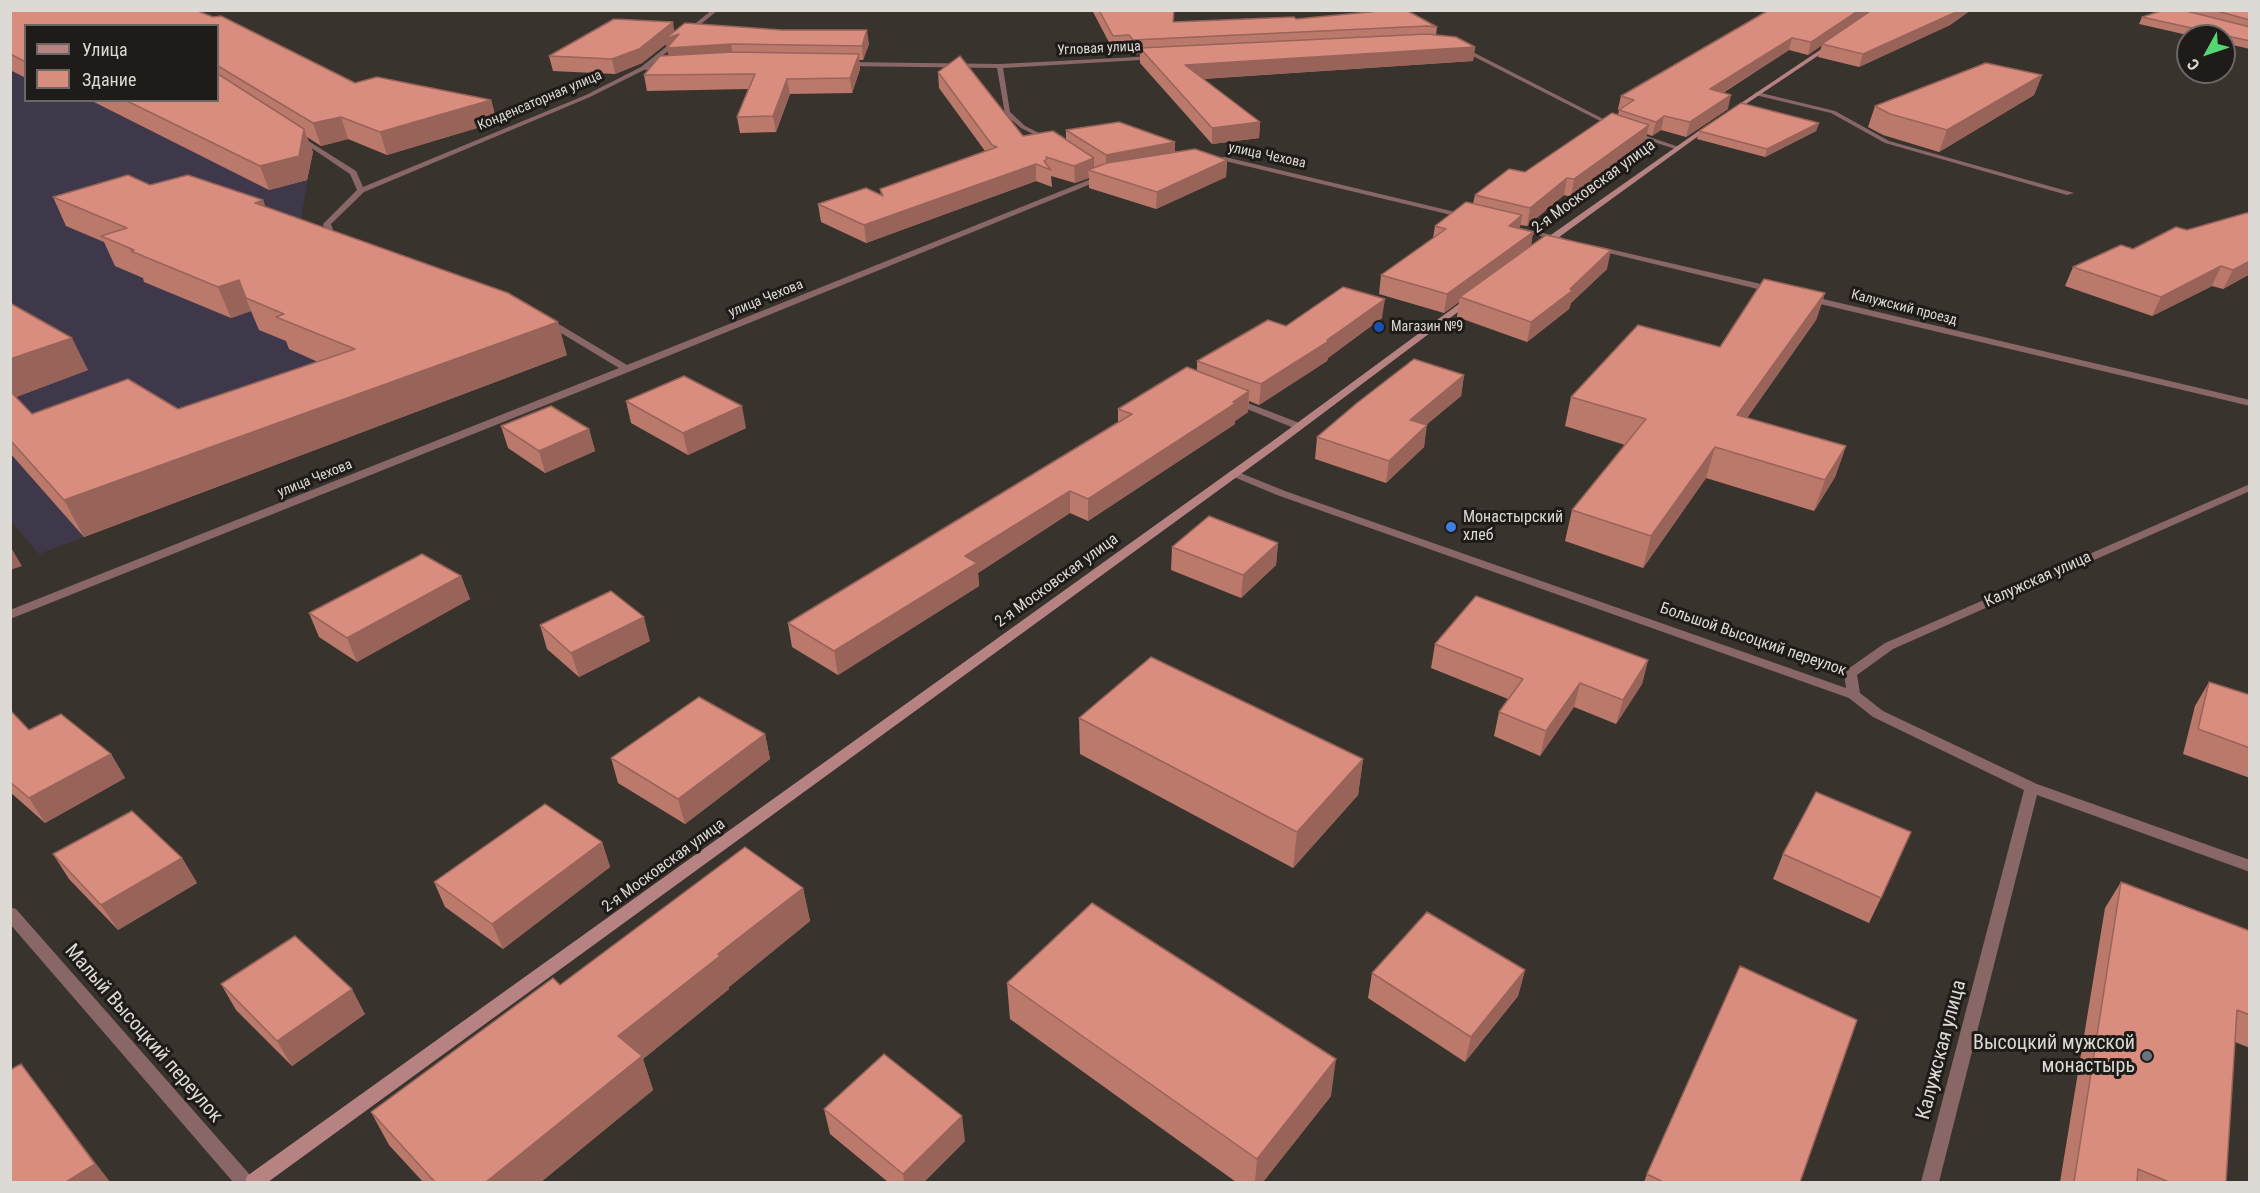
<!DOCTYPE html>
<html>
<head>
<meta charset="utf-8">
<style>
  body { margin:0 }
  #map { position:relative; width:2260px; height:1193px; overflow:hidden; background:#39332e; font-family:"Roboto Condensed",sans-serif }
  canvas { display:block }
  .frame { position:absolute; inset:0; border:12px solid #dddad6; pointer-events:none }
  .legend { position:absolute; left:24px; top:24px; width:195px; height:78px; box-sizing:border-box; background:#1e1b19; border:2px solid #6a6765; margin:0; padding:8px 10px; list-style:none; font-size:18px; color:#dddad6 }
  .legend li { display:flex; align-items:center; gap:12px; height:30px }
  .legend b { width:30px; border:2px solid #6a6765 }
  .north { position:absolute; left:2176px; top:24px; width:60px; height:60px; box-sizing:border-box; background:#1e1b19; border:2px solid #6a6765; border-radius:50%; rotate:230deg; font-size:16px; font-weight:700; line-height:24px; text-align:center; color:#dddad6 }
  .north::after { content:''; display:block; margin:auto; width:21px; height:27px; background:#54d672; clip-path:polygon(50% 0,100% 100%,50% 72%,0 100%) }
</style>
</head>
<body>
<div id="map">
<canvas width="2260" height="1193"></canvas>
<div class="frame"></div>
<ul class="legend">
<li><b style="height:8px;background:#b78382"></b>Улица</li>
<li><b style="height:16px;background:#d98d7e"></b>Здание</li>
</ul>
<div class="north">С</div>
</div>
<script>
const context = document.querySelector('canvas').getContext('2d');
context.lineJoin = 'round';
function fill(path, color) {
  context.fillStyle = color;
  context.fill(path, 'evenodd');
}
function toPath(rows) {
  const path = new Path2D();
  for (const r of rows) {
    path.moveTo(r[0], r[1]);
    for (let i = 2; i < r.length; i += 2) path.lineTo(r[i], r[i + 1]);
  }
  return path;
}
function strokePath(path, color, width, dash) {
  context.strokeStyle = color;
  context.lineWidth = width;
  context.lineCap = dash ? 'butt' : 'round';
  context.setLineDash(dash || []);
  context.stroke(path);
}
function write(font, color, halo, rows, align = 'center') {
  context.font = font + ' "Roboto Condensed",sans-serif';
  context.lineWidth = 6;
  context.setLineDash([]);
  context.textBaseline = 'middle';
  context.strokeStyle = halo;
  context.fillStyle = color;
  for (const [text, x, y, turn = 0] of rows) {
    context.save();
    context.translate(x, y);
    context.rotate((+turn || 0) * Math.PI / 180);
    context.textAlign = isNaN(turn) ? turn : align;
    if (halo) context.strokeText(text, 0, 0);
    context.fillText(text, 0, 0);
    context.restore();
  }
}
fill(toPath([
  [10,14,26,26,26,100,189,101,311,160,297,243,522,328,567,355,39,554,11,521]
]), '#3e384a');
fill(toPath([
  [1757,92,1835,111,1889,141,2074,193,2067,195,1885,143,1831,113,1755,95,1755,93,1757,92],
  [1235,398,1302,424,1303,426,1298,429,1294,428,1232,403,1230,401,1235,398]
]), '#886766');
fill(toPath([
  [712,10,718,10,650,66,667,64,669,67,644,70,590,97,364,192,331,224,335,236,341,237,341,241,335,241,328,237,323,224,357,190,350,174,295,137,295,135,299,135,356,171,363,187,586,95,641,67,712,10],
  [1459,47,1463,47,1619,127,1614,128,1459,49,1459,47],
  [1156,56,1158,59,1003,68,1010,112,1025,126,1053,140,1053,142,1051,143,1021,128,1005,114,997,68,844,66,841,64,844,62,1000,64,1156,56],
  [1632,131,1679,147,1680,148,1675,149,1630,134,1630,132,1632,131],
  [1225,157,1468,215,1472,217,1468,219,1225,161,1210,162,1206,160,1210,158,1225,157],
  [1101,175,1108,177,631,371,10,619,10,610,619,368,541,321,541,317,547,317,627,365,1101,175],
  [1516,227,1561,237,1565,239,1561,241,1519,231,1516,231,1516,227],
  [1592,245,1774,287,1778,290,1774,293,1592,249,1592,245],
  [1802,294,2250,400,2250,406,1799,299,1799,295,1802,294],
  [1233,470,1285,491,1846,688,1844,674,1845,671,1885,643,2250,484,2250,491,1893,649,1857,675,1860,693,1883,711,2037,784,2250,860,2250,872,2037,795,1939,1182,1921,1182,2024,790,1873,717,1849,698,1277,495,1229,475,1228,473,1233,470],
  [10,907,16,909,251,1176,253,1182,233,1182,10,924,10,907]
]), '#886766');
fill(toPath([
  [1832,42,1834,45,1731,114,1726,113,1832,42],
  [1710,123,1715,124,1544,248,1538,248,1538,244,1710,123],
  [1471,295,1474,296,1474,300,1278,447,268,1182,245,1182,247,1176,1270,443,1471,295]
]), '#b78382');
fill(toPath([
  [10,10,195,10,213,17,221,16,355,83,377,77,491,100,497,122,387,155,348,139,321,146,307,137,313,152,307,180,269,190,90,100,218,100,218,26,26,26,26,78,10,70],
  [1092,10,1174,10,1173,22,1296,19,1390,10,1437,27,1436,35,1475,47,1473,61,1203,79,1260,122,1259,138,1212,144,1140,63,1140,54,1133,55,1129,50,1113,50],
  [1769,10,1971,10,1950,25,1859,67,1818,57,1822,45,1808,55,1789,50,1723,93,1728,109,1686,137,1661,130,1652,136,1647,134,1645,141,1571,197,1564,195,1527,226,1520,225,1520,228,1533,232,1531,246,1607,269,1571,303,1569,309,1527,342,1457,317,1459,302,1444,313,1379,294,1381,275,1433,238,1435,226,1473,204,1475,195,1525,172,1618,115,1619,110,1618,109,1621,96],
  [2184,10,2250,10,2250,49,2224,43,2224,36,2192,36,2139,24,2142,17],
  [674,32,869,44,863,60,859,60,860,69,852,93,790,94,776,132,740,133,737,117,748,89,647,91,644,75,669,56,666,44,642,63,615,74,553,71,549,56],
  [938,72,1023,136,1066,140,1066,130,1175,142,1175,152,1227,160,1226,177,1156,209,1089,188,1089,178,1075,183,1051,176,1052,187,1036,181,866,243,821,222,818,204,881,195,880,189,985,151,939,88],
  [2042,75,2034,95,1939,152,1883,135,1868,127,1875,106],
  [1819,123,1816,131,1765,157,1697,139,1699,131],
  [150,185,263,200,265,206,567,355,84,537,10,453,10,303,88,370,16,397,32,414,178,409,318,362,289,349,286,341,259,330,251,311,231,318,144,282,143,278,115,266,104,242,66,226,53,197],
  [2176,227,2250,274,2223,289,2212,286,2152,316,2065,286,2073,267,2133,249],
  [1825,293,1816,320,1747,418,1846,446,1835,477,1814,511,1706,478,1643,568,1565,541,1572,510,1625,445,1565,426,1571,397,1720,347],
  [1382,318,1328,358,1327,361,1259,405,1249,401,1248,412,1235,421,1235,424,1088,521,1070,513,978,573,979,586,838,675,792,647,788,623,1118,422,1118,409,1197,371,1197,361,1286,326],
  [1464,375,1461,396,1426,425,1424,447,1386,483,1315,459,1317,437],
  [626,401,746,428,688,455,631,423],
  [501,426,589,429,595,451,545,473,508,448],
  [1278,543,1276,565,1241,598,1171,570,1172,547],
  [461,576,470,599,357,662,319,637,309,613],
  [540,625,650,641,579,677,547,649],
  [1435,644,1648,660,1642,684,1616,724,1574,707,1540,756,1494,736,1499,712,1508,699,1431,668],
  [2209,682,2250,695,2250,778,2183,754,2195,706],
  [10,710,29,730,111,754,125,778,45,823,10,792],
  [1079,718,1363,759,1358,795,1293,868,1080,754],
  [765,734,770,759,685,824,618,783,611,758],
  [602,842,610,867,503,949,445,907,434,882],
  [53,854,182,858,197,883,118,930,69,879],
  [1783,854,1881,898,1869,923,1773,879],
  [2121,882,2250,931,2250,1048,2235,1042,2226,1182,2060,1182,2105,908],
  [803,888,810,921,729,987,729,989,643,1059,653,1090,541,1182,423,1182,389,1145,371,1112,560,985],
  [1525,970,1518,996,1465,1062,1368,998,1372,973],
  [1007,983,1331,1096,1263,1182,1236,1182,1010,1019],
  [221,984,365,1014,292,1066,236,1010],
  [824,1109,965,1141,924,1182,888,1182,830,1134],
  [1647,1174,1800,1182,1644,1182]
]), '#bb796c');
fill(toPath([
  [1859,10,1873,10,1808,55,1811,42],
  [1958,10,1971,10,1950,25,1859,67,1863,54],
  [673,22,675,35,679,34,731,44,734,59,670,63,666,44,642,63,615,74,612,59],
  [867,30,869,44,863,60,862,46],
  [1792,38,1789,50,1706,103,1710,89],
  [1475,47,1473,61,1184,80,1185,65],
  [859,54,860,69,852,93,850,78],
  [2042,75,2034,95,1939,152,1947,130],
  [787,79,790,94,776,132,773,116],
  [1731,95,1728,109,1686,137,1690,122],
  [491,100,497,122,387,155,380,132],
  [1664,116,1661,130,1652,136,1656,122],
  [341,117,348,139,321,146,313,123],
  [1260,122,1259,138,1212,144,1212,128],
  [1819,123,1816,131,1765,157,1767,149],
  [1649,125,1645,141,1571,197,1574,179],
  [304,129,313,152,307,180,269,190,260,166],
  [1175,142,1175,159,1106,172,1106,155],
  [1094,158,1094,172,1088,170,1089,178,1075,183,1074,166],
  [1227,160,1226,177,1156,209,1157,192],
  [1036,164,1036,181,866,243,864,225],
  [1567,178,1564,195,1527,226,1530,208],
  [263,200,274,229,255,203],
  [1522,215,1519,234,1509,226],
  [1533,232,1530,250,1460,297,1459,302,1444,313,1447,294],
  [1611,250,1607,269,1571,303,1569,309,1527,342,1531,322,1570,289],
  [2250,261,2250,274,2223,289,2233,270],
  [2221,266,2212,286,2152,316,2161,297],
  [239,280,251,311,231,318,218,287],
  [1825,293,1816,320,1728,445,1737,415],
  [1385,299,1382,318,1328,358,1327,361,1259,405,1261,384,1327,340],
  [558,322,567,355,84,537,64,500],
  [72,338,88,370,10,399,10,359],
  [1464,375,1461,396,1407,441,1410,420],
  [1249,391,1248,412,1235,421,1235,424,1088,521,1088,499],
  [742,406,746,428,688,455,683,433],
  [1427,425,1424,447,1386,483,1389,461],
  [589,429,595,451,545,473,539,451],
  [1846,446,1835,477,1814,511,1825,480],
  [1715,447,1706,478,1643,568,1651,536],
  [1070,491,1070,513,978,573,979,586,838,675,834,651,965,556],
  [1278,543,1276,565,1241,598,1243,575],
  [10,546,22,566,10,570],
  [461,576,470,599,357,662,347,638],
  [644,617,650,641,579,677,571,653],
  [1648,660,1642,684,1616,724,1623,700],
  [1580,683,1574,707,1540,756,1546,731],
  [765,734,770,759,685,824,678,799],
  [111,754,125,778,45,823,29,798],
  [1363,759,1358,795,1293,868,1297,832],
  [602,842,610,867,503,949,492,924],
  [182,858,197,883,118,930,101,905],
  [803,888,810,921,729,987,729,989,643,1059,653,1090,541,1182,486,1182,618,1036,718,954],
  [1525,970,1518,996,1465,1062,1471,1037],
  [352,989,365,1014,292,1066,277,1041],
  [1336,1059,1331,1096,1263,1182,1255,1182,1257,1159],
  [21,1064,49,1101,110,1182,66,1182],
  [962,1116,965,1141,924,1182,904,1182,903,1174]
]), '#986358');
const building = toPath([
  [10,10,195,10,213,17,221,16,355,83,377,77,491,100,380,132,341,117,313,123,218,66,218,26,26,26,26,62,10,54,10,10],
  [1099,10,1174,10,1173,22,1294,17,1296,19,1390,10,1406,10,1437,27,1427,26,1133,40,1129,35,1113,36,1099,10],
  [1769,10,1859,10,1811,42,1792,38,1710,89,1731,95,1690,122,1664,116,1656,122,1619,110,1634,100,1621,96,1769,10],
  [1872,10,1958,10,1954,13,1863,54,1822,44,1872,10],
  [2164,10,2182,10,2250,27,2250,41,2142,17,2164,10],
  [2213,10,2250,10,2250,20,2213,10],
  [614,19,673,22,639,49,612,59,549,56,614,19],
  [685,23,782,30,867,30,862,46,731,44,667,48,679,34,665,39,685,23],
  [1427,34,1456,37,1475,47,1185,65,1260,122,1212,128,1140,48,1427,34],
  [732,52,859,54,850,78,787,79,773,116,737,117,755,74,644,75,660,56,732,52],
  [960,56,1023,136,1053,131,1094,158,1074,166,1046,157,1047,159,1044,161,1051,170,1036,164,864,225,818,204,866,188,883,196,880,189,997,147,992,145,938,72,960,56],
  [1986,63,2042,75,1947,130,1890,114,1875,106,1986,63],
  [218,74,304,129,299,156,260,166,125,100,218,100,218,74],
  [1741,103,1819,123,1767,149,1699,131,1741,103],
  [1612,113,1649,125,1574,179,1567,178,1530,208,1475,195,1509,169,1525,172,1612,113],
  [1119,122,1175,142,1106,155,1066,130,1119,122],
  [1195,149,1227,160,1157,192,1088,170,1107,163,1195,149],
  [128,175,150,185,188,175,263,200,255,203,508,293,558,322,64,500,10,440,10,391,32,414,128,379,178,409,355,349,276,317,284,314,246,298,239,280,218,287,131,251,134,250,101,236,127,228,53,197,128,175],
  [1466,202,1522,215,1509,226,1533,232,1447,294,1381,275,1446,229,1435,226,1466,202],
  [2250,212,2250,261,2233,270,2221,266,2161,297,2073,267,2121,245,2133,249,2176,227,2187,230,2250,212],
  [1546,235,1611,250,1570,289,1573,290,1531,322,1460,297,1546,235],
  [1764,279,1825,293,1737,415,1846,446,1825,480,1715,447,1651,536,1572,510,1646,419,1571,397,1638,325,1720,347,1764,279],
  [1343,287,1385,299,1327,340,1329,341,1261,384,1197,361,1268,320,1286,326,1343,287],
  [10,303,72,338,10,359,10,303],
  [1414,359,1464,375,1410,420,1427,425,1389,461,1317,437,1357,403,1414,359],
  [1187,367,1249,391,1233,402,1236,403,1088,499,1070,491,965,556,977,563,834,651,788,623,1132,414,1118,409,1187,367],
  [684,376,742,406,683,433,626,401,684,376],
  [551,406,589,429,539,451,501,426,551,406],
  [1209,516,1278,543,1243,575,1172,547,1209,516],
  [422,554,461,576,347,638,309,613,422,554],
  [611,591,644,617,571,653,540,625,611,591],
  [1476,596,1648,660,1623,700,1580,683,1546,731,1499,712,1523,679,1435,644,1476,596],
  [1151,657,1363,759,1297,832,1079,718,1151,657],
  [2209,682,2250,695,2250,748,2198,729,2209,682],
  [699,697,765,734,678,799,611,758,699,697],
  [10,710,29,730,61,714,111,754,29,798,10,782,10,710],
  [1816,792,1911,832,1881,898,1783,854,1816,792],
  [545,804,602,842,492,924,434,882,545,804],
  [132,811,182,858,101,905,53,854,132,811],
  [745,847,803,888,718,954,720,956,618,1036,642,1056,486,1182,435,1182,371,1112,553,978,560,985,745,847],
  [2121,882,2250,931,2250,1015,2237,1010,2226,1182,2169,1182,2138,1169,2137,1182,2074,1182,2121,882],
  [1092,903,1336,1059,1257,1159,1007,983,1092,903],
  [1427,912,1525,970,1471,1037,1372,973,1427,912],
  [295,936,352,989,277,1041,221,984,295,936],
  [1740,966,1857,1020,1800,1182,1663,1182,1647,1174,1740,966],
  [884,1054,962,1116,903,1174,824,1109,884,1054],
  [21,1064,95,1164,66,1182,10,1182,10,1070,21,1064]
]);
fill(building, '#d98d7e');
strokePath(building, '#986358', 1.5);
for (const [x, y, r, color] of [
  [1379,327,6,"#1a4fb4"],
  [1451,527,6,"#3f7fe0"],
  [2147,1056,6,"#6b7280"]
]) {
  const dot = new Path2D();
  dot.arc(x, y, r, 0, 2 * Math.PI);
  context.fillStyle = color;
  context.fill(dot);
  strokePath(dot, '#1e1b19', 2);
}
write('14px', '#dddad6', '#1e1b19', [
  ["Угловая улица",1099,49,-3],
  ["Конденсаторная улица",540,101,-23],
  ["улица Чехова",1267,156,12],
  ["улица Чехова",766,299,-22],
  ["Калужский проезд",1904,308,14],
  ["улица Чехова",315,479,-22]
]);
write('14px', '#dddad6', '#1e1b19', [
  ["Магазин №9",1391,327]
], 'left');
write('16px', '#dddad6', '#1e1b19', [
  ["2-я Московская улица",1594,187,-36],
  ["Калужская улица",2038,580,-24],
  ["2-я Московская улица",1057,581,-36],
  ["Большой Высоцкий переулок",1753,640,19],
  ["2-я Московская улица",664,866,-36]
]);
write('16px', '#dddad6', '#1e1b19', [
  ["Монастырский",1463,518],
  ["хлеб",1463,536]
], 'left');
write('20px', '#dddad6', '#1e1b19', [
  ["Малый Высоцкий переулок",143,1034,49],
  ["Калужская улица",1942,1050,-75]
]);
write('20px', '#dddad6', '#1e1b19', [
  ["Высоцкий мужской",2135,1044],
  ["монастырь",2135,1067]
], 'right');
</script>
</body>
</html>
